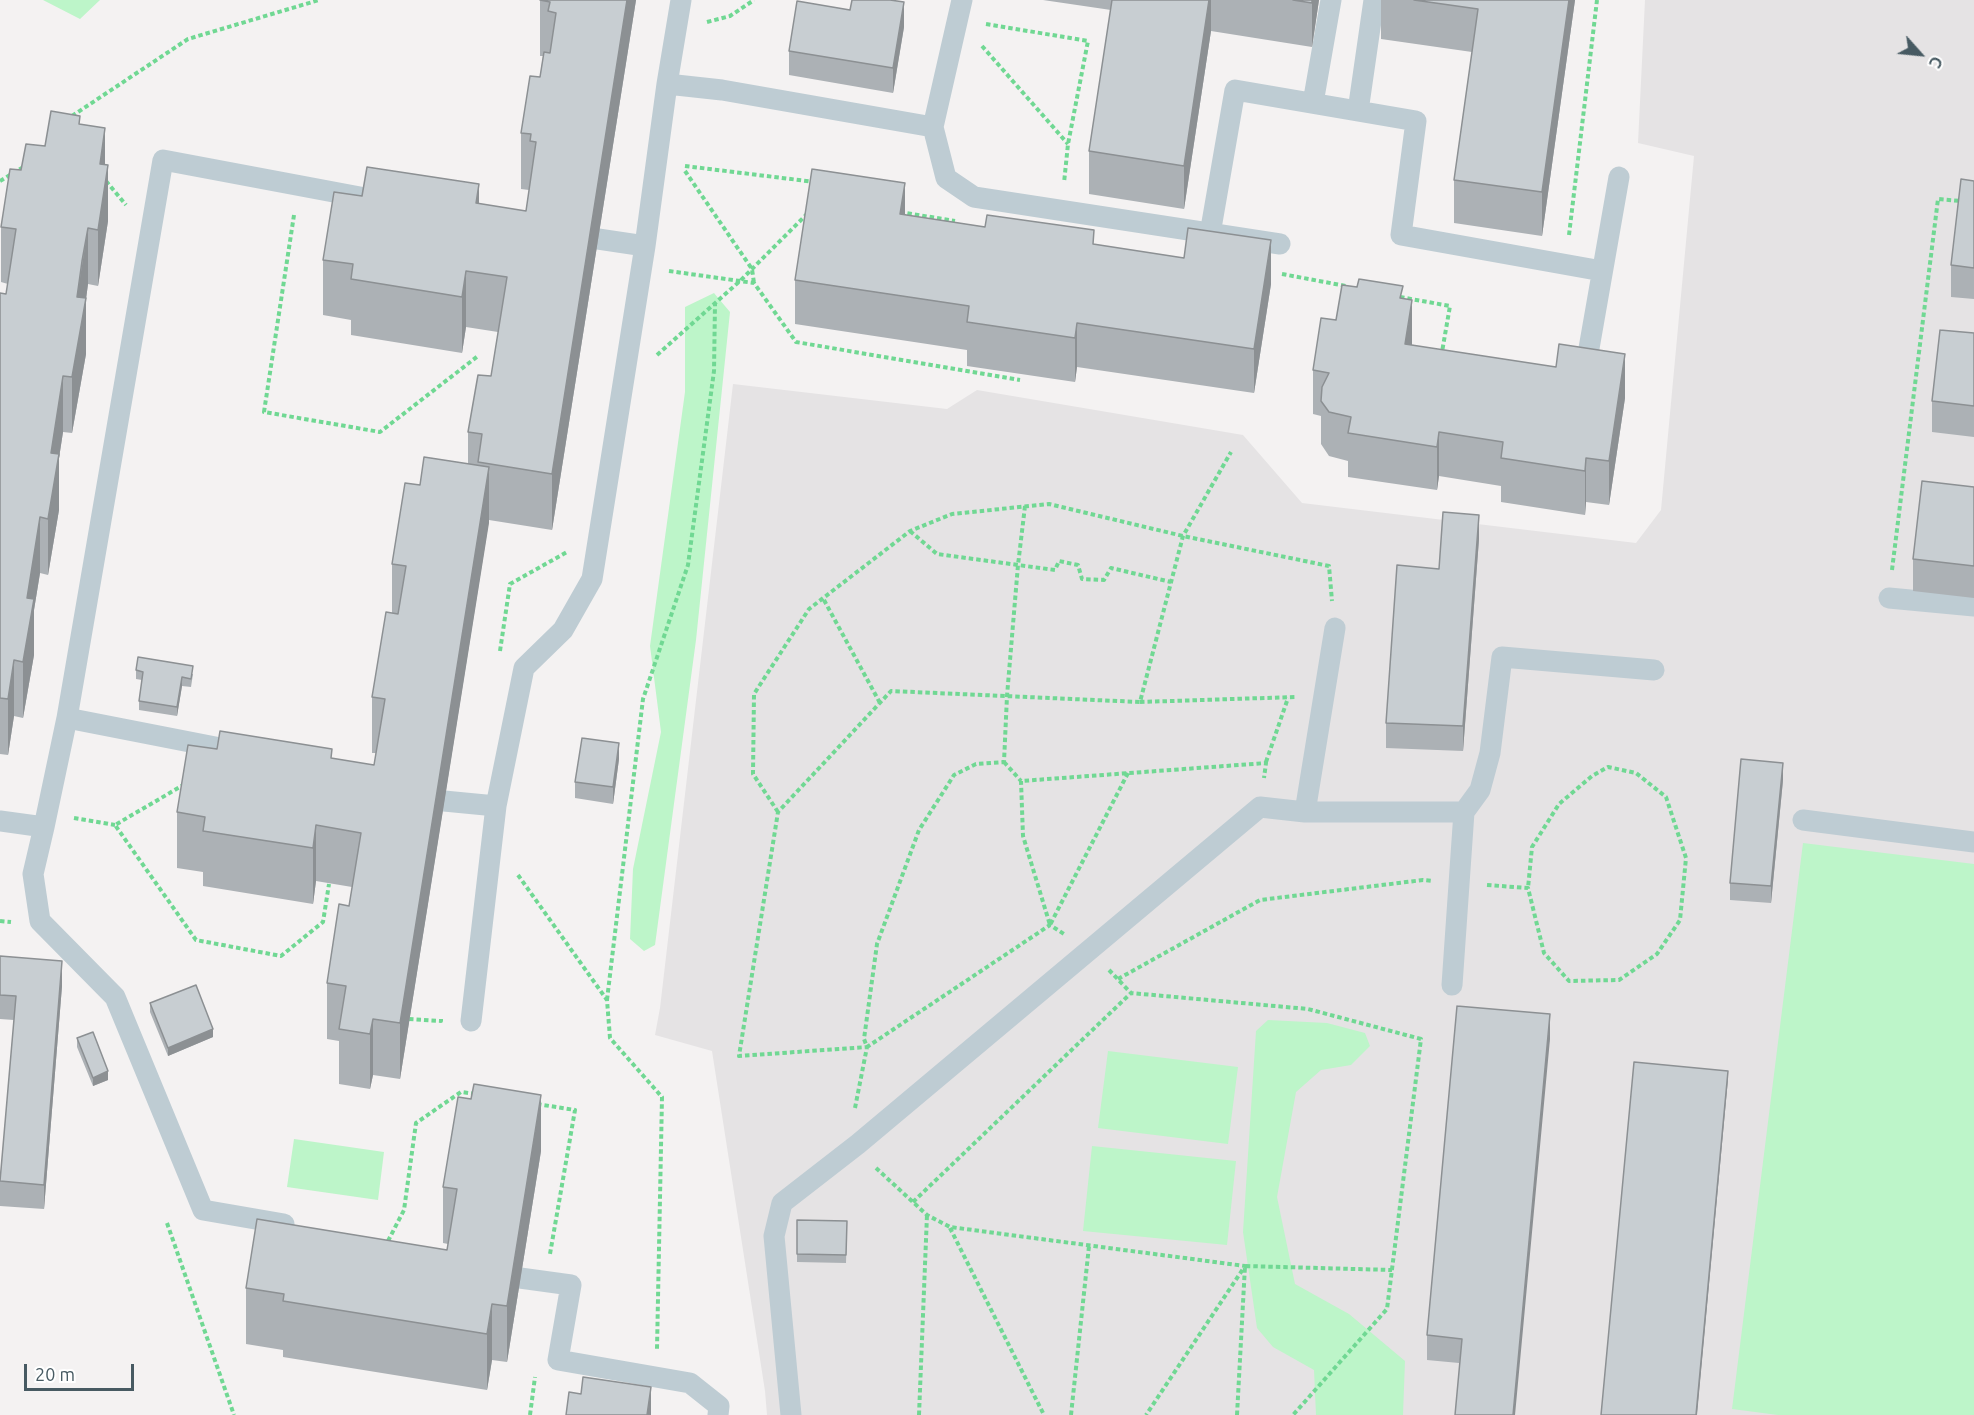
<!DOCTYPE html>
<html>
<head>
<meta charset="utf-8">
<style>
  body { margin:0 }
  #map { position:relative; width:1974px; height:1415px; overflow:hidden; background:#f4f2f2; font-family:Ubuntu,sans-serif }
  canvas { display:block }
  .north { position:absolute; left:1890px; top:24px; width:60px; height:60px; -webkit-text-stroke:4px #fff; paint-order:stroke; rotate:117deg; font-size:16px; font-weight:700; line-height:24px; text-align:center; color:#475a62 }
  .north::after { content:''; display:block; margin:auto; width:21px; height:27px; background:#475a62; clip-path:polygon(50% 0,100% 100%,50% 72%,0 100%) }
  .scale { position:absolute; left:24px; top:1364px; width:110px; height:27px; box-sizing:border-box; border:3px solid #475a62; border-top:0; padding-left:8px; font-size:18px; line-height:21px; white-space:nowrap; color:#475a62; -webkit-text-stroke:4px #fff; paint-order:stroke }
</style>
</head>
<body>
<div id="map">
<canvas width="1974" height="1415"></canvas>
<div class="north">С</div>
<div class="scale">20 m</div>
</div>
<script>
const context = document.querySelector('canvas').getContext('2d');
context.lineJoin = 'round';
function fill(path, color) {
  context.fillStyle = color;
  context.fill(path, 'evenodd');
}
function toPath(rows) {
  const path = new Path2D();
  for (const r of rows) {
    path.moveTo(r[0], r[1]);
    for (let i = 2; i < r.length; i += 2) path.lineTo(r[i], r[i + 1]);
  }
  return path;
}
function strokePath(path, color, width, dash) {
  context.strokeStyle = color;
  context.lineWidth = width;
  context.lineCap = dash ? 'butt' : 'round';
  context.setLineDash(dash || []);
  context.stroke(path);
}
fill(toPath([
  [1645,0,1974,0,1974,1415,767,1415,765,1391,712,1051,655,1035,660,1008,733,384,947,409,977,390,1243,435,1302,503,1636,543,1661,510,1694,156,1638,143]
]), '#e5e3e4');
fill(toPath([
  [43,0,100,0,80,19],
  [714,293,730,312,696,640,655,945,644,951,630,939,633,869,661,732,650,646,685,392,685,307],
  [1803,843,1974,864,1974,1415,1778,1415,1732,1409],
  [1268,1020,1327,1023,1365,1033,1370,1046,1351,1065,1321,1070,1296,1092,1277,1197,1295,1284,1349,1314,1405,1361,1403,1415,1316,1415,1314,1370,1273,1347,1257,1328,1243,1232,1256,1031],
  [1108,1051,1238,1067,1228,1144,1098,1128],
  [294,1139,384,1152,378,1200,287,1187],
  [1092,1146,1236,1161,1227,1245,1083,1231]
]), '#bdf5c9');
strokePath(toPath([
  [707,22,730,16,754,0],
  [986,24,1088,41,1068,144,1064,183],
  [982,46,1068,144],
  [72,116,188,39,319,0],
  [685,166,815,182],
  [685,171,752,269,754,283],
  [0,181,25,166],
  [106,181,126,205],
  [900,212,955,221],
  [294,215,264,412,380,432,478,356],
  [1569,235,1597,0],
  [669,271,754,283,796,342,1020,380],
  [1282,274,1346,286],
  [1400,297,1450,306,1442,352],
  [657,355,740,281,807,214],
  [1025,506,1018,565,1007,696,1004,762,976,764,954,775,919,830,877,944,864,1039,867,1047,1050,925,1064,934],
  [910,531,937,554,1055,570,1059,561,1078,565,1082,579,1104,580,1111,568,1171,582],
  [1892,570,1938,199,1961,201],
  [824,600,880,703],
  [500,651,510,584,567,552],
  [1140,702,1295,697],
  [1004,762,1021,781],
  [1266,762,1288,698],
  [1128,773,1050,925,1023,836,1021,781,1266,763,1264,778],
  [185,784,115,825,196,940,281,956,323,922,329,884],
  [778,812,753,774,754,694,809,609,910,531,952,514,1049,504,1183,536,1329,566,1332,601],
  [74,818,115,825],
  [518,875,607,1000,610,1038,662,1097,657,1349],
  [1487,885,1528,888,1544,953,1569,981,1619,980,1657,954,1680,920,1686,858,1666,797,1636,773,1608,767,1592,776,1559,804,1532,847,1528,888],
  [0,921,11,922],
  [1109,970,1131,993],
  [1118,979,1260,900,1423,880,1432,881],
  [607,1000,643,699,688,565,714,371,715,304],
  [409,1019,441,1021,441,1019],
  [537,1104,575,1110,550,1254],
  [855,1108,867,1047,739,1056,778,812,891,691,1140,702,1183,536,1231,452],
  [876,1168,927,1215,950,1227,1245,1266,1146,1415],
  [913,1202,1131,993,1308,1009,1421,1039,1387,1309,1293,1415],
  [167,1223,234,1415],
  [950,1228,1044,1415],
  [388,1241,404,1210,416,1123,461,1092,476,1094],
  [530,1415,535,1377],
  [919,1415,927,1215],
  [1071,1415,1089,1246],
  [1237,1415,1245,1266,1392,1270]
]), '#70d893', 4, [4.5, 3]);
strokePath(toPath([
  [962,0,933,127,946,178,974,197,1280,244],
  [667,84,722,90,933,127],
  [1313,103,1331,0],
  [1358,111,1374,0],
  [1210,234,1235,90,1416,121,1401,235,1602,271],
  [598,239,645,246,667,84,681,0],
  [1588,354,1619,177],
  [1889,598,1974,606],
  [67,718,163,160,360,197],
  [444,801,496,806,524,668,563,630,592,579,645,246],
  [1305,812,1335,628],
  [1464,812,1480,790,1490,753,1502,657,1654,670],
  [1803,820,1974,842],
  [0,821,44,827,67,718,246,753],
  [44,827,33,874,40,921,115,997,203,1210,284,1224],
  [471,1021,496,806],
  [520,1278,571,1285,558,1360,690,1383,719,1406,718,1415],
  [791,1415,774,1236,782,1203,858,1144,1260,807,1305,812,1464,812,1452,985]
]), '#beccd3', 21);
fill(toPath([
  [540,0,636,0,552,530,489,520,400,1079,373,1075,370,1089,339,1084,339,1041,327,1039,327,983,349,906,352,887,316,881,313,904,203,886,203,872,177,868,177,812,217,749,332,759,374,765,376,753,372,753,372,697,392,613,392,564,420,485,468,464,468,432,491,376,498,332,466,327,462,353,351,335,351,320,323,315,323,260,362,196,479,204,526,211,529,190,521,189,521,133,540,77,543,56,540,56],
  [1043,0,1319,0,1312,47,1211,31,1184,209,1089,194,1089,151,1111,10],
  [1381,0,1575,0,1542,236,1454,223,1454,180,1472,52,1381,39],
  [904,27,893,93,789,75,789,51],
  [80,124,105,165,108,221,98,286,88,284,86,299,86,354,72,433,63,432,59,458,59,510,48,575,40,573,34,610,34,655,23,718,14,716,8,755,0,754,0,293,6,294,8,284,1,282,1,227,21,170,45,146],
  [1974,181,1974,299,1951,297,1951,265],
  [905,215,1094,245,1271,284,1254,393,1077,367,1075,382,967,366,967,350,795,324,795,280],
  [1357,287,1403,299,1412,345,1625,398,1609,505,1586,502,1585,515,1501,502,1501,486,1439,476,1437,490,1348,477,1348,461,1329,456,1321,444,1321,416,1313,414,1313,370,1336,320],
  [1974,333,1974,437,1932,432,1932,401],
  [1974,487,1974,598,1913,591,1913,559],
  [1479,539,1463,751,1386,748,1386,723,1439,569],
  [136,670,193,674,191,687,182,686,177,716,139,710,139,701,142,680,136,679],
  [619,759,613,804,575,798,575,782],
  [1783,780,1771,903,1730,900,1730,883],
  [0,956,62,986,44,1209,0,1206,0,1181,14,1020,0,1019],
  [150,1003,213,1037,168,1056,150,1012],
  [77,1038,108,1080,93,1086,77,1047],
  [1550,1039,1459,1363,1427,1360,1427,1335],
  [541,1151,507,1362,492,1360,487,1390,283,1357,283,1350,246,1344,246,1288,447,1250,448,1244,443,1243,443,1187],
  [797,1220,847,1221,846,1263,797,1262]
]), '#acb1b5');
fill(toPath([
  [627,0,636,0,552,530,552,474],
  [1209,0,1211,0,1211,31,1184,209,1184,166],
  [1312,0,1319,0,1312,47],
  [1569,0,1575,0,1542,236,1542,192],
  [904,2,904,27,893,93,893,68],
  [105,128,105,181,108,165,108,221,98,286,98,230,100,164],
  [905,183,905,227,900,214],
  [479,184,479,240,476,203],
  [88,228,88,284,86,299,86,354,72,433,72,377,77,297],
  [1271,240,1271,284,1254,393,1254,349],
  [466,271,466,327,462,353,462,297],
  [1412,300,1412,344,1405,388,1405,344],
  [1077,323,1077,367,1075,382,1075,338],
  [1625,354,1625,398,1609,505,1609,461],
  [63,376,63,432,59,458,59,510,48,575,48,519,51,453],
  [1439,432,1439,476,1437,490,1437,447],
  [1586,458,1586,502,1585,515,1585,471],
  [489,467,489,523,400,1079,400,1023],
  [1479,515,1479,539,1463,751,1463,726],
  [40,517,40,573,34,610,34,655,23,718,23,662,27,598],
  [14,660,14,716,8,755,8,699],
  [182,677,182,686,177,716,177,707],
  [619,743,619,759,613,804,613,787],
  [1783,763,1783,780,1771,903,1771,886],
  [316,825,316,881,313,904,313,848],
  [62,961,62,986,44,1209,44,1185],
  [1550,1014,1550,1039,1515,1415,1513,1415],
  [373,1019,373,1075,370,1089,370,1034],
  [213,1029,213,1037,168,1056,168,1048],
  [108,1071,108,1080,93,1086,93,1078],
  [1728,1071,1728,1079,1697,1415,1696,1415],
  [541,1095,541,1151,507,1362,507,1306],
  [492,1304,492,1360,487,1390,487,1334],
  [651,1387,651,1415,647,1415]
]), '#8c9093');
const building = toPath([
  [540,0,627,0,552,474,478,462,482,434,468,432,478,375,491,376,507,277,466,271,462,297,351,279,353,264,323,260,334,192,362,196,367,167,479,184,476,203,526,211,536,142,530,141,531,134,521,133,530,76,540,77,544,52,550,53,556,13,548,11,550,2,540,0],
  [852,0,890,0,904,2,893,68,789,51,797,1,850,10,852,0],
  [1112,0,1209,0,1184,166,1089,151,1112,0],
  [1293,0,1312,0,1312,3,1293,0],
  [1414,0,1569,0,1542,192,1454,180,1478,9,1414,0],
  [51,111,80,116,79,124,105,128,100,164,108,165,98,230,88,228,82,261,77,297,86,298,72,377,63,376,51,453,59,454,48,519,40,517,27,598,34,599,23,662,14,660,8,699,0,698,0,293,6,294,16,229,1,227,10,169,21,170,26,144,45,146,51,111],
  [812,169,905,183,900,214,985,227,987,215,1094,230,1093,244,1184,258,1188,228,1271,240,1254,349,1077,323,1075,338,967,322,969,306,795,280,812,169],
  [1961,179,1974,181,1974,268,1951,265,1961,179],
  [1359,279,1403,286,1400,298,1412,300,1405,344,1556,367,1559,344,1625,354,1609,461,1586,458,1585,471,1501,458,1503,442,1439,432,1437,447,1348,433,1351,417,1329,412,1321,401,1322,387,1329,373,1313,370,1321,318,1336,320,1342,285,1357,287,1359,279],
  [1940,330,1974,333,1974,406,1932,401,1940,330],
  [424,457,489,467,400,1023,373,1019,370,1034,339,1029,346,986,327,983,339,904,349,906,361,833,316,825,313,848,203,831,205,817,177,812,188,745,217,749,220,731,332,749,331,758,374,765,385,699,372,697,386,612,398,614,406,566,392,564,405,483,420,485,424,457],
  [1922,481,1974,487,1974,566,1913,559,1922,481],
  [1443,512,1479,515,1463,726,1386,723,1397,565,1439,569,1443,512],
  [138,657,193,666,191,679,182,677,177,707,139,701,143,672,136,670,138,657],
  [582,738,619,743,613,787,575,782,582,738],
  [1741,759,1783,763,1771,886,1730,883,1741,759],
  [0,956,62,961,44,1185,0,1181,16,996,0,995,0,956],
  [196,985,213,1029,168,1048,150,1003,196,985],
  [1457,1006,1550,1014,1513,1415,1455,1415,1462,1339,1427,1335,1457,1006],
  [93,1032,108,1071,93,1078,77,1038,93,1032],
  [1634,1062,1728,1071,1696,1415,1601,1415,1634,1062],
  [474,1084,541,1095,507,1306,492,1304,487,1334,283,1301,284,1294,246,1288,257,1219,447,1250,457,1189,443,1187,458,1097,471,1099,474,1084],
  [797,1220,847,1221,846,1255,797,1254,797,1220],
  [583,1377,651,1387,647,1415,566,1415,569,1392,581,1394,583,1377]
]);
fill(building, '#c8ced2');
strokePath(building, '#8c9093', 1.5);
</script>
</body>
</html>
